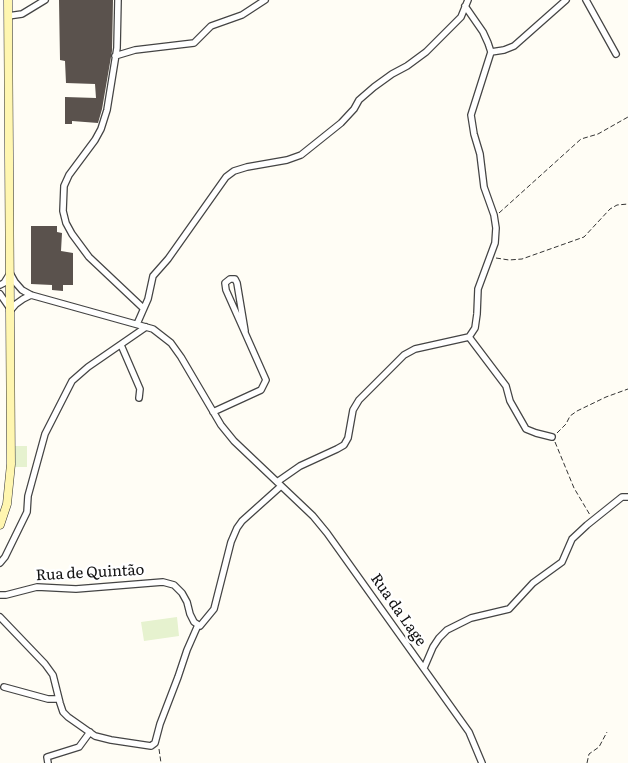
<!DOCTYPE html>
<html>
<head>
<meta charset="utf-8">
<style>
  body { margin:0 }
  canvas { display:block; background:#fffdf5 }
</style>
</head>
<body>
<canvas width="628" height="763"></canvas>
<script>
const context = document.querySelector('canvas').getContext('2d');
context.lineJoin = 'round';
function fill(path, color) {
  context.fillStyle = color;
  context.fill(path, 'evenodd');
}
function toPath(rows) {
  const path = new Path2D();
  for (const r of rows) {
    path.moveTo(r[0], r[1]);
    for (let i = 2; i < r.length; i += 2) path.lineTo(r[i], r[i + 1]);
  }
  return path;
}
function strokePath(path, color, width, dash) {
  context.strokeStyle = color;
  context.lineWidth = width;
  context.lineCap = dash ? 'butt' : 'round';
  context.setLineDash(dash || []);
  context.stroke(path);
}
function write(font, color, halo, rows, align = 'center') {
  context.font = font + ' Literata,serif';
  context.lineWidth = 5;
  context.setLineDash([]);
  context.textBaseline = 'middle';
  context.strokeStyle = halo;
  context.fillStyle = color;
  for (const [text, x, y, turn = 0] of rows) {
    context.save();
    context.translate(x, y);
    context.rotate((+turn || 0) * Math.PI / 180);
    context.textAlign = isNaN(turn) ? turn : align;
    if (halo) context.strokeText(text, 0, 0);
    context.fillText(text, 0, 0);
    context.restore();
  }
}
fill(toPath([
  [15,446,27,446,27,467,15,467],
  [177,617,179,636,144,641,141,622]
]), '#e6f2cf');
fill(toPath([
  [59,0,113,0,112,51,102,109,98,123,72,121,72,124,65,124,65,97,96,98,95,84,66,83,65,61,60,60],
  [31,226,57,226,57,232,62,233,61,251,73,253,73,285,63,285,63,291,52,290,52,285,31,284]
]), '#5a524d');
const street = toPath([
  [118,0,117,48,107,110,101,129,95,140,69,175,64,186,63,211,66,223,72,234,89,257,143,308],
  [586,0,616,54],
  [8,16,22,14,45,0],
  [491,52,504,50,514,46,566,0],
  [115,56,135,50,194,43,211,26,242,15,265,0],
  [10,273,15,282,22,290,31,295,153,329,171,343,181,357,221,425,234,441,313,516,327,533,469,732,482,763],
  [0,285,4,283,9,275],
  [0,294,9,307],
  [10,311,16,304,23,299,31,295],
  [137,324,148,299,153,276,168,259,226,177,234,171,247,167,287,160,301,155,341,123,354,109,359,100,374,87,392,74,407,66,426,52,461,17,468,0],
  [469,337,506,386,510,401,526,429,536,433,552,437],
  [121,345,140,389,139,398],
  [213,412,261,390,266,380,226,290,225,283,230,279,235,279,237,283,245,331],
  [277,482,300,466,337,449,344,445,348,438,353,410,359,400,404,355,415,349,469,337,475,328,477,314,478,289,495,243,496,228,494,215,484,187,480,154,474,134,471,115,491,52,488,43,483,32,465,6],
  [0,563,5,557,27,512,28,496,45,434,72,381,88,367,146,327],
  [0,595,6,595,37,587,76,589,163,582,174,585,182,593,187,602,190,614,194,622,200,626,214,609,231,542,237,528,242,521,281,486],
  [0,617,45,664,53,675,60,703,63,712,68,717,95,736,111,740,151,746,155,743,160,724,178,677,187,650,198,625],
  [424,668,433,647,439,638,447,630,471,618,509,609,533,583,562,562,572,539,587,525,622,497,628,497],
  [4,687,48,699,58,699],
  [48,763,47,757,79,747,90,732]
]);
const secondary = toPath([
  [0,525,7,504,11,464,8,0]
]);
strokePath(street, '#444', 8);
strokePath(secondary, '#333', 9);
strokePath(toPath([
  [499,213,581,139,598,134,628,117],
  [496,258,509,260,522,259,584,237,610,209,617,205,628,204],
  [557,433,566,424,570,416,577,411,606,397,628,389],
  [555,442,574,488,590,515],
  [159,749,161,763],
  [587,763,589,754,599,747,607,732]
]), '#333', 1, [5, 2.5]);
strokePath(street, '#fff', 5.5);
strokePath(secondary, '#fff6b0', 8);
write('15px', '#111', '#fff', [
  ["Rua de Quintão",90,573,-3],
  ["Rua da Lage",398,610,55]
]);
</script>
</body>
</html>
